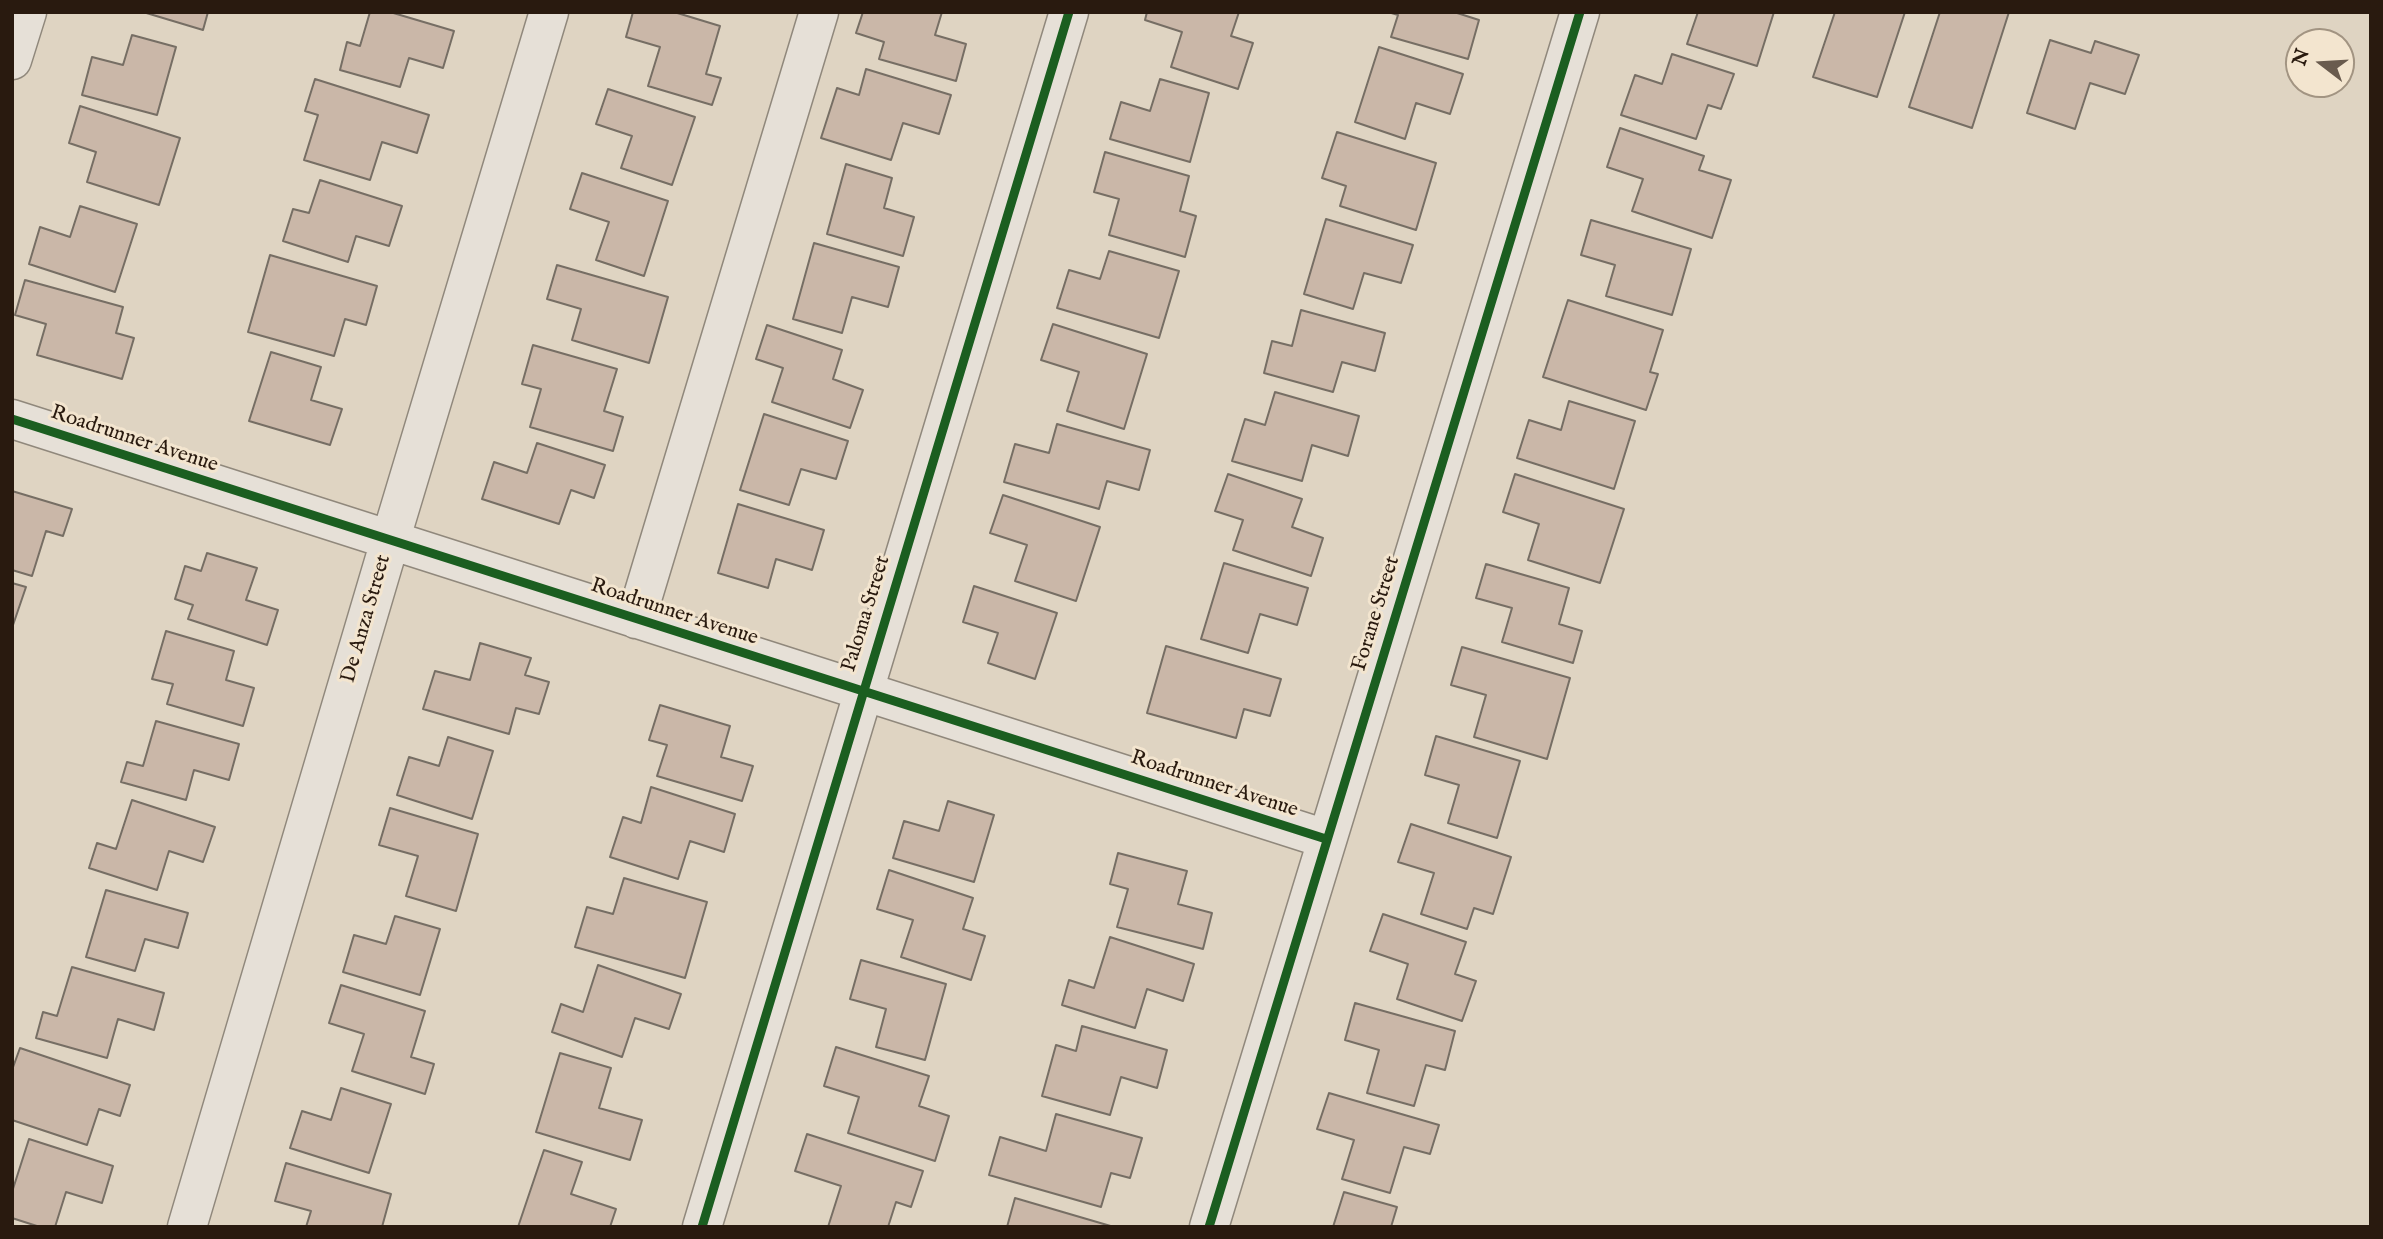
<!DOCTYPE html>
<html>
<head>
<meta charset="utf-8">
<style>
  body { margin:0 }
  #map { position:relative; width:2383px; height:1239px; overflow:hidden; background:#dfd4c2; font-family:"IM FELL English",serif }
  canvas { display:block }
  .frame { position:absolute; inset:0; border:14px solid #291a0f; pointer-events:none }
  .north { position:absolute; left:2285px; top:28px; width:70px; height:70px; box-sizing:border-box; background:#f3e5cf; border:2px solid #a29482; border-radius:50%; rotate:287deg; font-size:19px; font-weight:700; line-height:28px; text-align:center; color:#291a0f }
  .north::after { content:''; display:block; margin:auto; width:24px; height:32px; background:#695b4e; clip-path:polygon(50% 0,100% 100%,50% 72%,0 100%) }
</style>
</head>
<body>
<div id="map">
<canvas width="2383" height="1239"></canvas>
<div class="frame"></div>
<div class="north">N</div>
</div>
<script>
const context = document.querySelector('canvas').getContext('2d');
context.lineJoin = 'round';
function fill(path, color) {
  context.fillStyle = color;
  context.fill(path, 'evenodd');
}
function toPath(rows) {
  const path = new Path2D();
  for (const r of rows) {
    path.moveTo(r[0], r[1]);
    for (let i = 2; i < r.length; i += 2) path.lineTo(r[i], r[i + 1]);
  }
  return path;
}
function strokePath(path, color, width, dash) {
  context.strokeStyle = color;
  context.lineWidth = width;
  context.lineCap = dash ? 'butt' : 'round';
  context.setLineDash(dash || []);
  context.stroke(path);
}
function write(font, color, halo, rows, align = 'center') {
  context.font = font + ' "IM FELL English",serif';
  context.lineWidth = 6;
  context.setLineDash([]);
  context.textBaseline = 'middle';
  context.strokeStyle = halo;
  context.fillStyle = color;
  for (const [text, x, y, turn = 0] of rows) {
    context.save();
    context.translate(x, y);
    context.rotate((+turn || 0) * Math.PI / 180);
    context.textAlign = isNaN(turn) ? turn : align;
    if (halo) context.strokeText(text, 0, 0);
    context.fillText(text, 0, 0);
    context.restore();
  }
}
const building = toPath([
  [143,12,208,12,203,30,143,12],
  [370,12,390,12,454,31,443,68,409,58,400,87,340,70,347,42,360,46,370,12],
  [633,12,674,12,720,26,706,74,721,78,712,105,648,86,660,47,626,37,633,12],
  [863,12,942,12,935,35,966,44,956,81,879,59,884,42,856,33,863,12],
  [1147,12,1239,12,1231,36,1253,43,1238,89,1171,67,1182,32,1145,20,1147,12],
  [1388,12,1454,12,1479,20,1468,59,1391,37,1398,15,1388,12],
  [1698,12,1774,12,1757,66,1687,44,1698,12],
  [1835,12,1905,12,1877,97,1813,77,1835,12],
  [1940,12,2009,12,1972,128,1909,107,1940,12],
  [132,35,176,47,157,115,82,95,92,57,123,65,132,35],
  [2050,40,2091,53,2095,41,2139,55,2125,94,2090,83,2075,129,2027,113,2050,40],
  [1379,47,1463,74,1450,114,1416,103,1405,139,1355,122,1379,47],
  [1672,54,1734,74,1721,109,1708,105,1696,139,1621,115,1635,75,1662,84,1672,54],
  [866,69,951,95,939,134,903,123,891,160,821,138,837,88,859,95,866,69],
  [315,79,429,115,417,153,382,142,370,180,304,160,318,115,305,111,315,79],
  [1160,79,1209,93,1190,162,1110,139,1121,102,1150,111,1160,79],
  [608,89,695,117,672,185,621,168,632,136,596,124,608,89],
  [80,106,180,138,159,205,87,182,96,152,69,143,80,106],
  [1620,128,1704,156,1699,170,1731,180,1712,238,1632,211,1643,179,1607,167,1620,128],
  [1337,132,1436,163,1416,230,1340,206,1346,186,1322,178,1337,132],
  [1105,152,1189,176,1180,211,1196,216,1185,257,1109,235,1119,199,1094,192,1105,152],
  [846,164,892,178,884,208,914,217,903,256,827,234,846,164],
  [582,173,668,201,644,276,596,260,609,222,570,209,582,173],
  [320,180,402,206,389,246,356,236,348,262,283,241,293,209,309,213,320,180],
  [80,206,137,224,115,292,29,264,40,227,70,237,80,206],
  [1326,219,1413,245,1401,283,1364,273,1353,309,1304,294,1326,219],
  [1591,220,1691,249,1672,315,1606,296,1615,265,1581,255,1591,220],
  [814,243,899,267,888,307,852,297,842,333,793,319,814,243],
  [1109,251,1179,271,1159,338,1057,308,1069,270,1100,279,1109,251],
  [270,255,377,286,366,325,345,319,334,356,248,332,270,255],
  [557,265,668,297,649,363,572,340,581,309,547,299,557,265],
  [25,280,123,307,116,333,134,338,122,379,37,355,46,324,15,315,25,280],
  [1568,300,1663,330,1650,372,1658,374,1646,410,1543,377,1568,300],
  [1301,310,1385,333,1375,371,1342,362,1333,392,1264,373,1272,341,1292,346,1301,310],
  [1053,324,1147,354,1124,429,1067,411,1079,372,1041,360,1053,324],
  [767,325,842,350,833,379,863,390,850,428,772,402,783,368,756,359,767,325],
  [533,345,617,369,604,411,623,417,613,451,530,427,541,389,522,384,533,345],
  [271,352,321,367,311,400,342,409,330,445,249,421,271,352],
  [1275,392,1359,416,1348,456,1312,445,1302,481,1232,461,1245,419,1265,425,1275,392],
  [1569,401,1635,421,1614,489,1517,458,1529,420,1561,430,1569,401],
  [764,414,848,441,836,479,801,469,789,505,740,490,764,414],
  [1057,424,1150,450,1139,490,1107,481,1099,509,1004,482,1015,444,1049,453,1057,424],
  [537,443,605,465,594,498,571,490,559,524,482,499,494,462,527,473,537,443],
  [1228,474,1302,499,1292,527,1323,538,1311,576,1233,550,1243,520,1215,511,1228,474],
  [1515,474,1624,509,1600,583,1528,560,1539,524,1503,512,1515,474],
  [12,491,72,509,63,536,46,531,32,576,12,570,12,491],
  [1003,495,1100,527,1076,601,1015,581,1027,545,990,533,1003,495],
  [738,504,824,530,812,570,776,559,768,588,718,573,738,504],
  [207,553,257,568,246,600,278,610,267,645,188,619,193,605,175,599,185,566,201,571,207,553],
  [1224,563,1308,588,1297,625,1260,614,1248,653,1201,639,1224,563],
  [1486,564,1569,588,1559,624,1582,631,1573,663,1502,642,1512,608,1476,598,1486,564],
  [12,583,26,587,12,628,12,583],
  [974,586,1057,613,1035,679,988,663,998,633,963,622,974,586],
  [166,631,234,651,226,680,254,688,243,726,167,704,173,684,152,679,166,631],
  [480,643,531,658,525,675,549,682,539,714,516,708,509,734,423,709,435,671,470,680,480,643],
  [1166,646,1281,679,1270,716,1244,709,1236,738,1147,713,1166,646],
  [1462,647,1570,678,1547,759,1474,737,1486,695,1451,685,1462,647],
  [660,705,730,726,721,757,753,766,742,801,657,776,667,745,649,740,660,705],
  [156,721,239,744,229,780,194,770,186,800,121,782,127,762,143,766,156,721],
  [1436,736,1520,761,1497,838,1448,823,1459,785,1425,775,1436,736],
  [448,737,493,751,472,819,397,795,409,757,439,766,448,737],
  [651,787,735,814,724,852,690,841,678,879,610,857,623,817,641,823,651,787],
  [132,800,215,827,203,862,169,851,157,890,89,868,97,843,116,849,132,800],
  [948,801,994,815,974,882,893,858,904,821,939,831,948,801],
  [390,808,478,834,456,911,406,896,418,856,379,845,390,808],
  [1411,824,1511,857,1493,914,1474,908,1467,929,1421,914,1434,873,1398,862,1411,824],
  [1118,853,1187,871,1178,904,1212,913,1203,949,1117,927,1128,889,1110,884,1118,853],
  [889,870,973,898,963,929,985,936,971,980,901,957,913,920,877,909,889,870],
  [624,878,707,902,685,978,575,947,587,907,613,914,624,878],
  [106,890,188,913,178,948,145,939,135,971,86,957,106,890],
  [1383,914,1466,942,1455,974,1476,981,1462,1021,1397,999,1408,964,1370,951,1383,914],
  [395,916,440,929,420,995,343,972,354,935,386,944,395,916],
  [1110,937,1194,964,1183,1001,1147,989,1135,1028,1062,1005,1069,980,1094,988,1110,937],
  [861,960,946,984,925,1060,876,1047,886,1009,850,999,861,960],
  [598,965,681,994,669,1029,635,1018,622,1057,552,1032,561,1004,583,1012,598,965],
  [72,967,164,993,154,1030,118,1019,107,1058,36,1038,43,1012,57,1016,72,967],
  [341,985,425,1011,411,1057,434,1064,425,1094,352,1071,364,1034,329,1023,341,985],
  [1355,1003,1455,1031,1445,1070,1426,1065,1414,1106,1367,1093,1379,1050,1345,1040,1355,1003],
  [1082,1026,1167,1050,1157,1088,1121,1077,1110,1115,1042,1096,1056,1045,1076,1051,1082,1026],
  [836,1047,929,1076,919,1106,949,1116,935,1161,848,1133,859,1097,824,1086,836,1047],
  [20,1048,130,1085,120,1116,99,1109,87,1145,12,1120,12,1070,20,1048],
  [560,1053,611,1068,599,1108,642,1120,630,1160,536,1132,560,1053],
  [341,1088,391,1104,369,1173,290,1148,302,1111,331,1120,341,1088],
  [1329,1093,1439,1125,1430,1154,1404,1147,1390,1193,1342,1179,1354,1140,1317,1129,1329,1093],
  [1056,1114,1142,1138,1130,1178,1111,1173,1101,1207,989,1175,1000,1137,1046,1151,1056,1114],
  [807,1134,923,1171,911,1207,896,1202,888,1227,828,1227,841,1186,795,1171,807,1134],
  [29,1139,113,1166,102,1203,66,1192,55,1227,40,1227,12,1218,12,1192,29,1139],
  [544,1150,582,1162,571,1194,616,1209,610,1227,518,1227,544,1150],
  [286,1163,391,1194,382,1227,306,1227,311,1211,275,1201,286,1163],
  [1344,1192,1397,1207,1391,1227,1333,1227,1344,1192],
  [1015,1198,1114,1227,1007,1227,1015,1198]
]);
fill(building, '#cab7a8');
strokePath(building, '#766e64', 2);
const minor = toPath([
  [12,60,27,12],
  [12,419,1326,839],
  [636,619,819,12],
  [187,1227,390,541,549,12],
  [702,1227,1069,12],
  [1209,1227,1580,12]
]);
strokePath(minor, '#90887c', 41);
strokePath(minor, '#e6e0d7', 38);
strokePath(toPath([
  [12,419,1326,839],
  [702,1227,1069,12],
  [1209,1227,1580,12]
]), '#1b5e20', 9);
write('21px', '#291a0f', '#f3e5cf', [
  ["Roadrunner Avenue",134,440,18],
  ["Roadrunner Avenue",674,613,18],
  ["Paloma Street",867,614,-73],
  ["Forane Street",1377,614,-73],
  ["De Anza Street",367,619,-74],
  ["Roadrunner Avenue",1214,785,18]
]);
</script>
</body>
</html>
